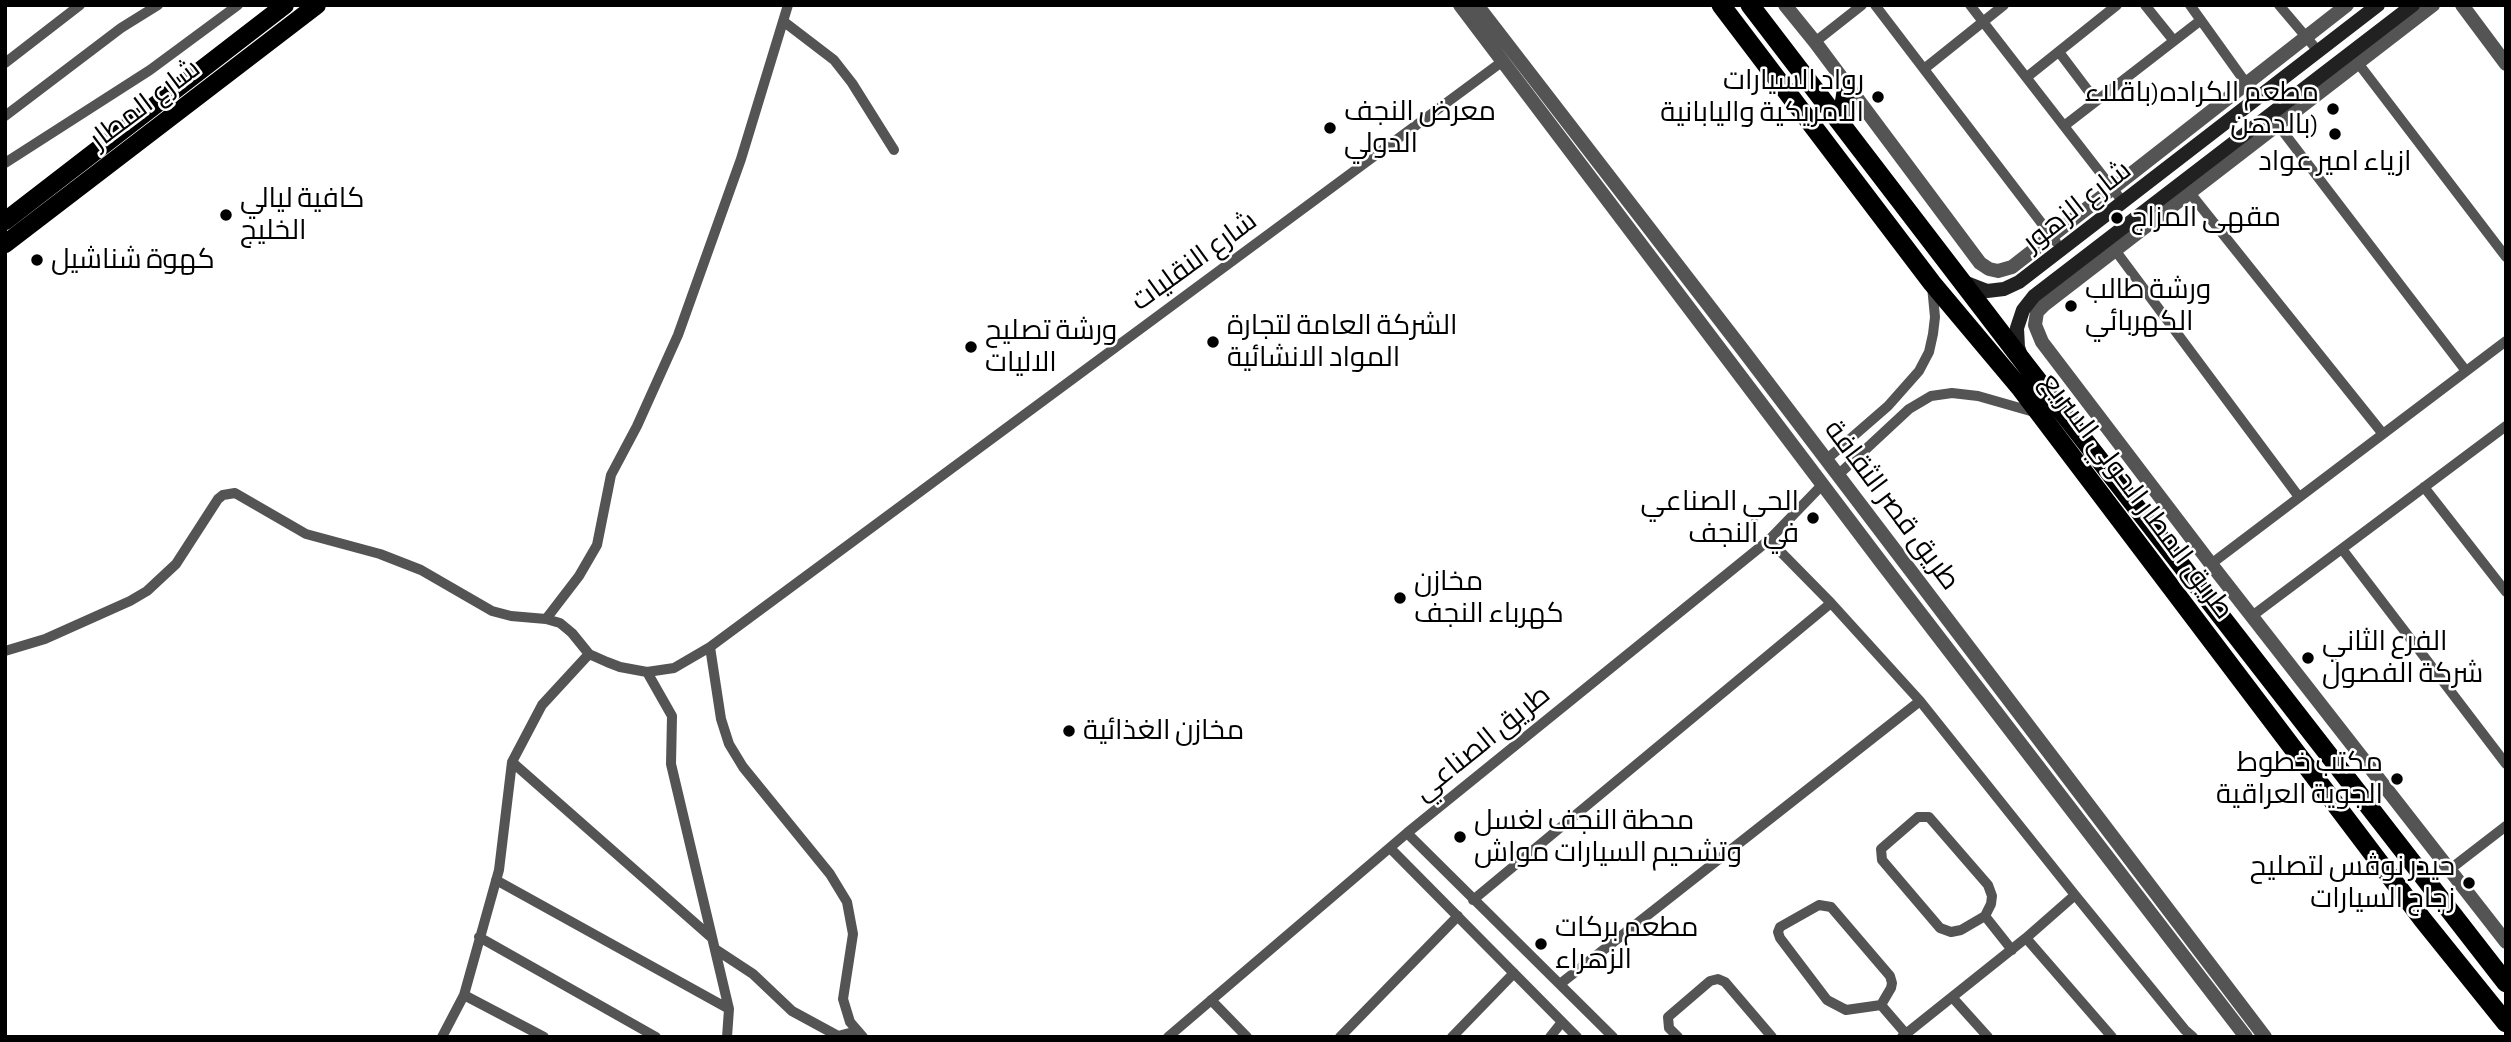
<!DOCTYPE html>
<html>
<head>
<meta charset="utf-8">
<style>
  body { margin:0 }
  #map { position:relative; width:2511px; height:1042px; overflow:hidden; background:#fff; font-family:"Alegreya Sans",sans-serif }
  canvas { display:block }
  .frame { position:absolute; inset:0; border:7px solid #000; pointer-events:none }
</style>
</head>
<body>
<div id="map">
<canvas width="2511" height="1042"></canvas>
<div class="frame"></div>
</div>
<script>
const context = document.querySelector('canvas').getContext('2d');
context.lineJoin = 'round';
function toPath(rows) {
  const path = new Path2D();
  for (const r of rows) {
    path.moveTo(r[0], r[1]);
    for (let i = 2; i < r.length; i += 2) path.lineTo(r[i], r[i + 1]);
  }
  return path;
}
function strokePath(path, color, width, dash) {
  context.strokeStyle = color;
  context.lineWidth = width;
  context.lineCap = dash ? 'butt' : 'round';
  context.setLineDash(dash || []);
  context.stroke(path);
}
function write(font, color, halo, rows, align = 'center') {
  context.font = font + ' "Alegreya Sans",Cairo,sans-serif';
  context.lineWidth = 5;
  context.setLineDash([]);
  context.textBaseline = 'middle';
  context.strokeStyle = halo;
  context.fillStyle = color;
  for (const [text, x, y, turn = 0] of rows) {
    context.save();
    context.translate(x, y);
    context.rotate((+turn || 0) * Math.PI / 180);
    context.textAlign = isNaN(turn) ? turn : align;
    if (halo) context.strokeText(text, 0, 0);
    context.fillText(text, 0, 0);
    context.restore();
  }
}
strokePath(toPath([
  [1875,5,2056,242],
  [1970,5,2123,202],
  [2145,5,2174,41],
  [2190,5,2256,97],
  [2279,5,2318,51],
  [783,21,834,60,852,83,894,150],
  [1815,42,1862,5],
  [2059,52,2096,101],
  [5,63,80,5],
  [2358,63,2506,257],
  [1924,69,2004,5],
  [2027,77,2117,5],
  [5,116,121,28,158,5],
  [2278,125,2466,371],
  [2064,126,2201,20],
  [5,163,150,70,238,5],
  [2190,193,2383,434],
  [2115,250,2299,497],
  [1827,459,1888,406,1919,371,1929,352,1933,334,1935,317,1932,286],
  [1838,475,1909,409,1931,396,1952,393,1978,396,2034,412],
  [2424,487,2506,592],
  [1769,540,1831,603,1920,701,2075,895,2185,1030,2193,1037],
  [2342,549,2506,764],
  [2211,564,2506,341],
  [2252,616,2506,426],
  [546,619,579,576,597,545,611,475,637,426,678,335,741,159,788,5],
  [710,647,721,719,729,744,743,767,830,874,847,902,853,934,843,999,850,1022,863,1037],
  [5,651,45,639,130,601,147,591,176,564,218,499,223,495,235,493,306,534,380,554,421,570,492,611,511,616,546,619,560,623,572,633,589,654,607,662,620,667,647,672,674,668,710,647,1503,61],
  [647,672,672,716,671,764,729,1009,727,1037],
  [512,762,712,938],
  [1407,833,1613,1037],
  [1390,848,1577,1037],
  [2449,870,2506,826],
  [496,880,729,1009],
  [1473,900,1831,603],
  [1819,905,1831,907,1890,976,1892,983,1891,988,1881,1005,1846,1010,1827,1000,1780,938,1778,932,1780,927,1819,905],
  [1985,916,1961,930,1951,932,1940,928,1882,860,1881,849,1918,817,1929,817,1988,885,1992,896,1991,904,1985,916,2012,950],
  [479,937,656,1037],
  [2026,938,2112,1037],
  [715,949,753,974,792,1011,838,1036,857,1031],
  [1560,984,1920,701],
  [464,995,544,1037],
  [1952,997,1988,1037],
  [1211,1000,1247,1037],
  [1881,1005,1906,1034],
  [442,1037,464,995,499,870,512,762,542,705,589,654],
  [1168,1037,1407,833,1769,540,1823,484],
  [1340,1037,1458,916],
  [1452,1037,1514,973],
  [1550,1037,1562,1022],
  [1678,1037,1669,1028,1668,1017,1710,981,1718,979,1725,982,1772,1037],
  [1902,1037,2026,938,2075,895]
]), '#545454', 10);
strokePath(toPath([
  [1460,5,1881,562,2246,1037],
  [1477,5,1743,350,2265,1037],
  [1785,5,1815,42,1980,263,1989,269,1998,271,2012,267,2347,5],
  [2433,5,2044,305,2037,312,2035,325,2042,342,2211,564,2506,942],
  [2462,5,2506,64]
]), '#545454', 14);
strokePath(toPath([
  [1964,282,1987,291,2004,289,2019,282,2378,5],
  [2021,356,2018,347,2017,328,2023,310,2034,296,2413,5]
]), '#212121', 14);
strokePath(toPath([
  [5,221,285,5],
  [5,244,317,5]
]), '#000', 18);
strokePath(toPath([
  [1721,5,1932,283,2021,389,2423,920,2506,1023],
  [1750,5,2025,364,2506,983],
  [1841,123,1847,86]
]), '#000', 19);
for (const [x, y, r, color] of [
  [1878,97,7,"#000"],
  [2333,109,7,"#000"],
  [1330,128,7,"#000"],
  [2335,134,7,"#000"],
  [226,215,7,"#000"],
  [2117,218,7,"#000"],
  [37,260,7,"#000"],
  [2071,306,7,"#000"],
  [1213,342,7,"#000"],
  [971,347,7,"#000"],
  [1813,518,7,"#000"],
  [1400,598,7,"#000"],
  [2308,658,7,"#000"],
  [1069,731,7,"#000"],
  [2397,779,7,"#000"],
  [1460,837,7,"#000"],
  [2469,883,7,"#000"],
  [1541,944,7,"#000"]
]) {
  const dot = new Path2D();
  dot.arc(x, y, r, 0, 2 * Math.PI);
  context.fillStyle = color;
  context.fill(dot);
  strokePath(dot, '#fff', 2.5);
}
write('28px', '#000', '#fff', [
  ["رواد السيارات",1864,81,"right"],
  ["الامريكية واليابانية",1864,113,"right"],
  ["مطعم الكراده(باقلاء",2319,93,"right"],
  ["بالدهن)",2319,125,"right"],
  ["معرض النجف",1344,112],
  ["الدولي",1344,144],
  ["ازياء امير عواد",2335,162,"center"],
  ["كافية ليالي",240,199],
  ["الخليج",240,231],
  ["مقهى المزاج",2131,218],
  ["كهوة شناشيل",51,260],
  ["ورشة طالب",2085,290],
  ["الكهربائي",2085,322],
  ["الشركة العامة لتجارة",1227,326],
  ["المواد الانشائية",1227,358],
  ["ورشة تصليح",985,331],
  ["الاليات",985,363],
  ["الحي الصناعي",1799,502,"right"],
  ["في النجف",1799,534,"right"],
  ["مخازن",1414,582],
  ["كهرباء النجف",1414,614],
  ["الفرع الثاني",2322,642],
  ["شركة الفصول",2322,674],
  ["مخازن الغذائية",1083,731],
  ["مكتب خطوط",2383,763,"right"],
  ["الجوية العراقية",2383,795,"right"],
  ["محطة النجف لغسل",1474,821],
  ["وتشحيم السيارات مواش",1474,853],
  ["حيدر نوڤس لتصليح",2455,867,"right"],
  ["زجاج السيارات",2455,899,"right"],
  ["مطعم بركات",1555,928],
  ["الزهراء",1555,960]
], 'left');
write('28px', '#000', '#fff', [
  ["شارع المطار",145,104,-37],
  ["شارع الزهور",2077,206,-38],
  ["شارع النقليات",1194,261,-36],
  ["طريق المطار الحولي السريع",2137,496,53],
  ["طريق قصر الثقافة",1892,505,53],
  ["طريق الصناعي",1482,743,-39]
]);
</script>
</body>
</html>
